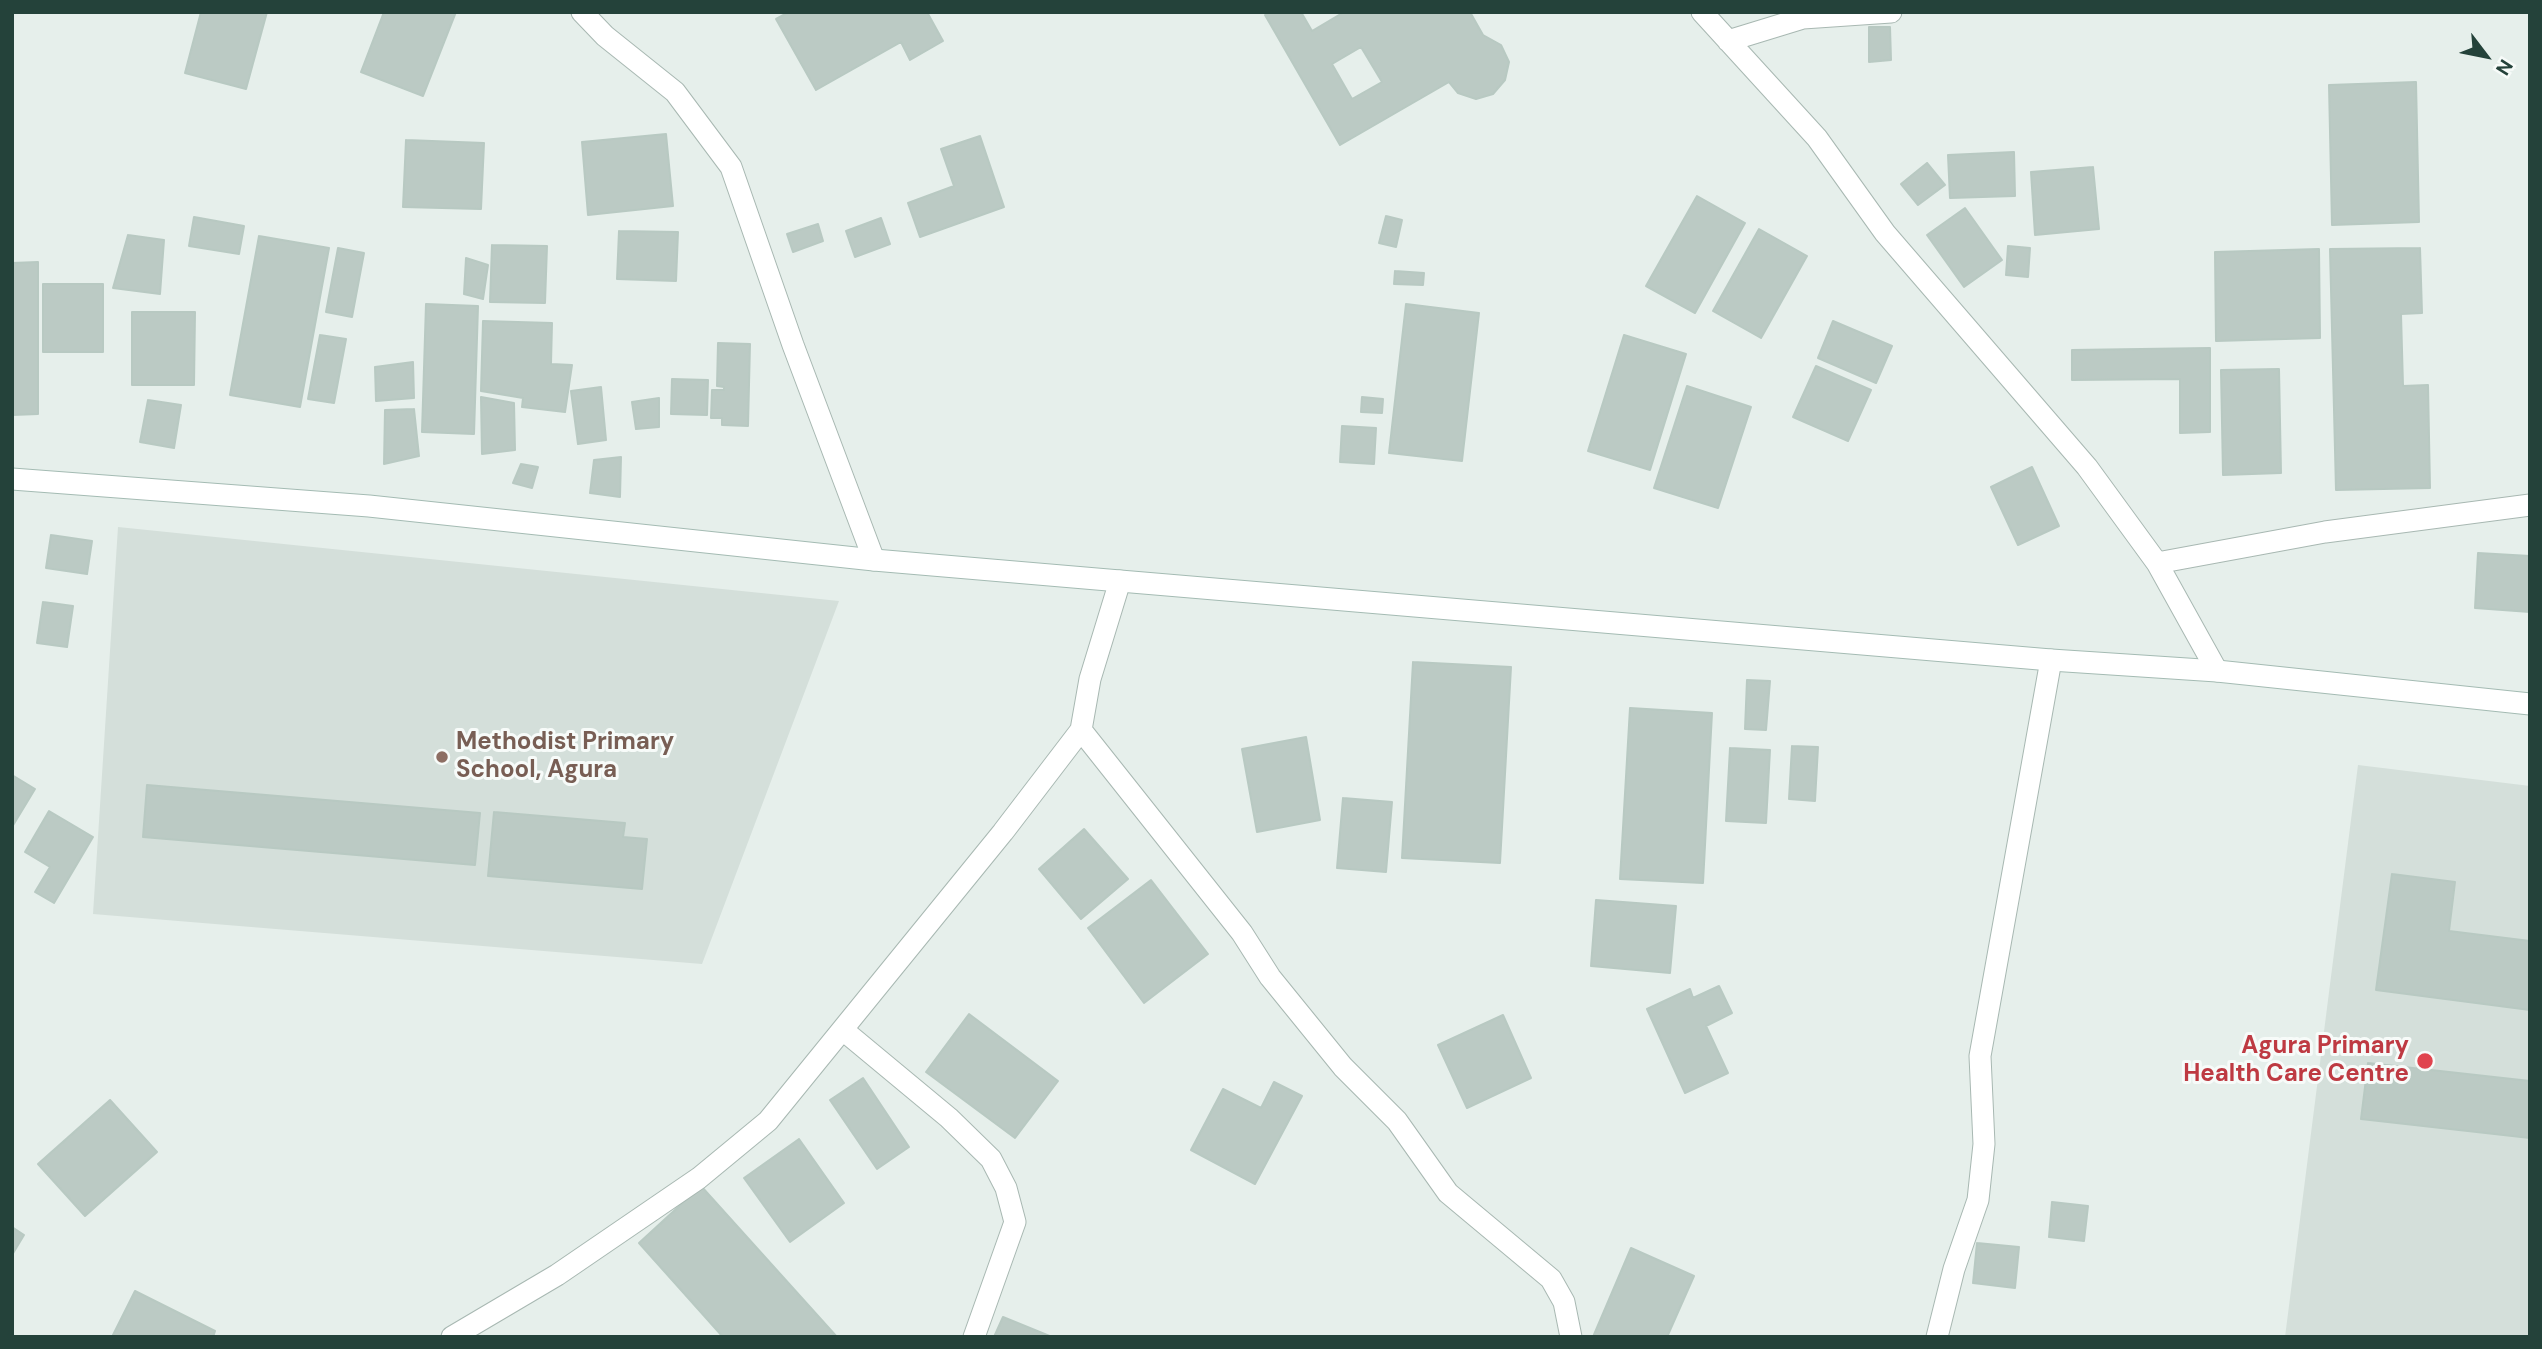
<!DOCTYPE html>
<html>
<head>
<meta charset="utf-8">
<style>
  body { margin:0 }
  #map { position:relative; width:2542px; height:1349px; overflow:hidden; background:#e6efeb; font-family:"DM Sans",sans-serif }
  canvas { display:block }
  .frame { position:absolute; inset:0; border:14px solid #24423a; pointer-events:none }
  .north { position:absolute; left:2451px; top:21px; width:70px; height:70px; -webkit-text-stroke:5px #f7fbf9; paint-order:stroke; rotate:122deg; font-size:19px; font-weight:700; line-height:28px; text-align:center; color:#24423a }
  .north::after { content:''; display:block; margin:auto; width:24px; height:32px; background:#24423a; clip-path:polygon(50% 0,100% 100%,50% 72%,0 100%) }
</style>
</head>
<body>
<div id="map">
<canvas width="2542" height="1349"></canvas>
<div class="frame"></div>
<div class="north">N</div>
</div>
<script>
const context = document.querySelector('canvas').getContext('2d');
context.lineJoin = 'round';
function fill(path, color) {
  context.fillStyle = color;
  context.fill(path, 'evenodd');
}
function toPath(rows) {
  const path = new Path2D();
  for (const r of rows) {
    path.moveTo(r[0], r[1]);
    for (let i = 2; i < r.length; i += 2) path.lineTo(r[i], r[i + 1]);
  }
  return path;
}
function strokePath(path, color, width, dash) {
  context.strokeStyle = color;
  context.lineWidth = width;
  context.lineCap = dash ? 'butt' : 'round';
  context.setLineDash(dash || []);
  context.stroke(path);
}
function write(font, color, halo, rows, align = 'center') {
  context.font = font + ' "DM Sans",sans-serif';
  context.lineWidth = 6;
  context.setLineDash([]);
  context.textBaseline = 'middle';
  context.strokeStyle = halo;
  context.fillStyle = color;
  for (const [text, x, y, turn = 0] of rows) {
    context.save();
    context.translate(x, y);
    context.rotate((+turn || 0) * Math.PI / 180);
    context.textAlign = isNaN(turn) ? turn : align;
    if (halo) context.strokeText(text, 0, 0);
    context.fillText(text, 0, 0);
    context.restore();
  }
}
fill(toPath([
  [118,527,839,601,702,964,93,914],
  [2358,765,2530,786,2530,1337,2285,1337]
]), '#d4dfda');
const building = toPath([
  [201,12,267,12,246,89,185,73,201,12],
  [384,12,456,12,423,96,361,72,384,12],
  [789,12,927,12,943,41,910,60,901,42,816,90,776,19,789,12],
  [1270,12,1301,12,1312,31,1344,12,1470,12,1483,35,1501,45,1509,62,1505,80,1493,94,1476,99,1458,93,1449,82,1340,145,1265,15,1270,12],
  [1869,27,1890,27,1891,60,1869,62,1869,27],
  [1361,47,1382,82,1352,99,1332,64,1361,47],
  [2416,82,2419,222,2332,225,2329,85,2416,82],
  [666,134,673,206,588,215,582,142,666,134],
  [980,136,1004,207,920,237,908,203,954,186,941,149,980,136],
  [406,140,484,143,481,209,403,207,406,140],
  [2014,152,2015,196,1950,198,1948,155,2014,152],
  [1927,163,1945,185,1918,205,1901,184,1927,163],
  [2093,167,2099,229,2035,235,2031,172,2093,167],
  [1697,196,1745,223,1695,313,1646,286,1697,196],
  [1965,208,2002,260,1964,287,1927,235,1965,208],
  [1386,216,1402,220,1396,247,1379,243,1386,216],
  [194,217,244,226,239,254,189,246,194,217],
  [881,218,890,244,855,257,846,231,881,218],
  [818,224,823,241,793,252,787,234,818,224],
  [1759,229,1807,256,1761,338,1713,311,1759,229],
  [619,231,678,232,676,281,617,279,619,231],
  [128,235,164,240,160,294,113,288,128,235],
  [259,236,329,248,300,407,230,395,259,236],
  [492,245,547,246,545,303,490,302,492,245],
  [2008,246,2030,248,2028,277,2006,275,2008,246],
  [338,248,364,253,352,317,326,312,338,248],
  [2420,248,2422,313,2401,314,2403,386,2428,385,2430,488,2336,490,2330,249,2420,248],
  [2319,249,2320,338,2216,341,2215,252,2319,249],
  [466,258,488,265,483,299,464,294,466,258],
  [38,262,38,414,12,415,12,263,38,262],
  [1395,271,1424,273,1423,285,1394,284,1395,271],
  [43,284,103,284,103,352,43,352,43,284],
  [426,304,478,306,474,434,422,432,426,304],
  [1406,304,1479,313,1462,461,1389,453,1406,304],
  [132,312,195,312,194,385,132,385,132,312],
  [483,321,552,323,551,364,572,365,565,412,522,407,523,398,481,391,483,321],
  [1833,321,1892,346,1876,383,1818,358,1833,321],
  [320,335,346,339,334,403,308,399,320,335],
  [1624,335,1686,354,1650,470,1588,451,1624,335],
  [718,343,750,344,748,426,722,425,722,418,711,418,712,390,724,390,724,387,717,386,718,343],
  [2210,348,2210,432,2180,433,2180,379,2072,380,2072,350,2210,348],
  [413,362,414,398,376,401,375,367,413,362],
  [1816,366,1871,390,1848,441,1793,417,1816,366],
  [2279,369,2281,473,2223,475,2221,370,2279,369],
  [672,379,708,380,707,415,671,414,672,379],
  [1687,386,1751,407,1718,508,1654,488,1687,386],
  [601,387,606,440,578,444,571,391,601,387],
  [481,397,514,403,515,450,482,454,481,397],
  [1362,397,1383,399,1382,413,1361,412,1362,397],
  [659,398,659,427,636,429,632,402,659,398],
  [148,400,181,405,174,448,140,442,148,400],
  [414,409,419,456,384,464,385,410,414,409],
  [1342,426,1376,428,1374,464,1340,462,1342,426],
  [621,457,620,497,590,493,594,460,621,457],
  [521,464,538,467,532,488,513,483,521,464],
  [2032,467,2059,526,2018,545,1991,487,2032,467],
  [51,535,92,541,87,574,46,568,51,535],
  [2478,553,2530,556,2530,612,2475,608,2478,553],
  [43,602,73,606,67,647,37,643,43,602],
  [1413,662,1511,667,1500,863,1402,858,1413,662],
  [1747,680,1770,681,1766,730,1745,729,1747,680],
  [1630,708,1712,713,1703,883,1620,879,1630,708],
  [1306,737,1320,820,1257,832,1242,749,1306,737],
  [1792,746,1818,747,1815,801,1789,799,1792,746],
  [1730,748,1770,750,1766,823,1726,821,1730,748],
  [12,775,35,789,12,827,12,775],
  [147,785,480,813,475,865,143,837,147,785],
  [1343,798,1392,802,1386,872,1337,868,1343,798],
  [49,811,93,837,54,903,35,892,50,867,25,852,49,811],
  [494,812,625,823,623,837,647,839,642,889,488,876,494,812],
  [1084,829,1128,879,1081,919,1039,869,1084,829],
  [2392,874,2455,882,2449,931,2530,941,2530,1010,2376,990,2392,874],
  [1151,880,1208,954,1144,1003,1088,928,1151,880],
  [1596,900,1676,906,1670,973,1591,966,1596,900],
  [1719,986,1732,1013,1706,1026,1728,1073,1685,1093,1647,1009,1690,989,1693,998,1719,986],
  [969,1014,1058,1081,1015,1138,926,1072,969,1014],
  [1503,1015,1531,1078,1467,1108,1438,1045,1503,1015],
  [2368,1063,2530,1081,2530,1138,2361,1119,2368,1063],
  [863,1078,909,1147,877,1169,830,1100,863,1078],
  [1274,1082,1302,1096,1255,1184,1191,1150,1223,1089,1261,1108,1274,1082],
  [110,1100,157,1152,85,1216,38,1164,110,1100],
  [799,1139,844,1203,790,1242,744,1178,799,1139],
  [701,1186,837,1337,723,1337,639,1243,701,1186],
  [2052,1202,2088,1206,2084,1241,2049,1237,2052,1202],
  [12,1227,24,1235,12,1255,12,1227],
  [1977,1243,2019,1247,2015,1288,1973,1283,1977,1243],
  [1631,1248,1694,1276,1667,1337,1593,1337,1631,1248],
  [135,1291,215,1331,213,1337,112,1337,135,1291],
  [1003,1317,1052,1337,994,1337,1003,1317]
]);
fill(building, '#bbcac4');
strokePath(building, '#b8c9c2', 2);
const street = toPath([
  [582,12,605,36,675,92,731,167,793,345,874,560],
  [1702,12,1817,138,1885,233,2087,467,2157,563,2217,671],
  [1728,41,1803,18,1891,12],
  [2157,563,2325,532,2530,505],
  [1081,730,1242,933,1270,977,1343,1067,1397,1121,1448,1193,1551,1279,1564,1302,1571,1337],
  [843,1030,949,1118,991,1159,1006,1188,1015,1222,974,1337],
  [452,1337,557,1275,699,1178,768,1121,1003,832,1081,730,1090,679,1120,581],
  [1937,1337,1954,1269,1978,1200,1984,1144,1980,1056,2051,660]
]);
const secondary = toPath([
  [12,479,369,506,874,560,1120,581,2051,660,2217,671,2530,704]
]);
strokePath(street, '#a8b8b2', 23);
strokePath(secondary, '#a4bbb3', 23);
strokePath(street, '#fff', 21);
strokePath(secondary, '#fff', 21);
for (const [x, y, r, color] of [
  [442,757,7,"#8d6e63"],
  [2425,1061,9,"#e0444e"]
]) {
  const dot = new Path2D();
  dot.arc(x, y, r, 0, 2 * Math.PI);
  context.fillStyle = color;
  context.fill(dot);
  strokePath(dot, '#f7fbf9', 2.5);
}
write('bold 24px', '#785e54', '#f7fbf9', [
  ["Methodist Primary",456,743],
  ["School, Agura",456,771]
], 'left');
write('bold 24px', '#be3a42', '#f7fbf9', [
  ["Agura Primary",2409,1047],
  ["Health Care Centre",2409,1075]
], 'right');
</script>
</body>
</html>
